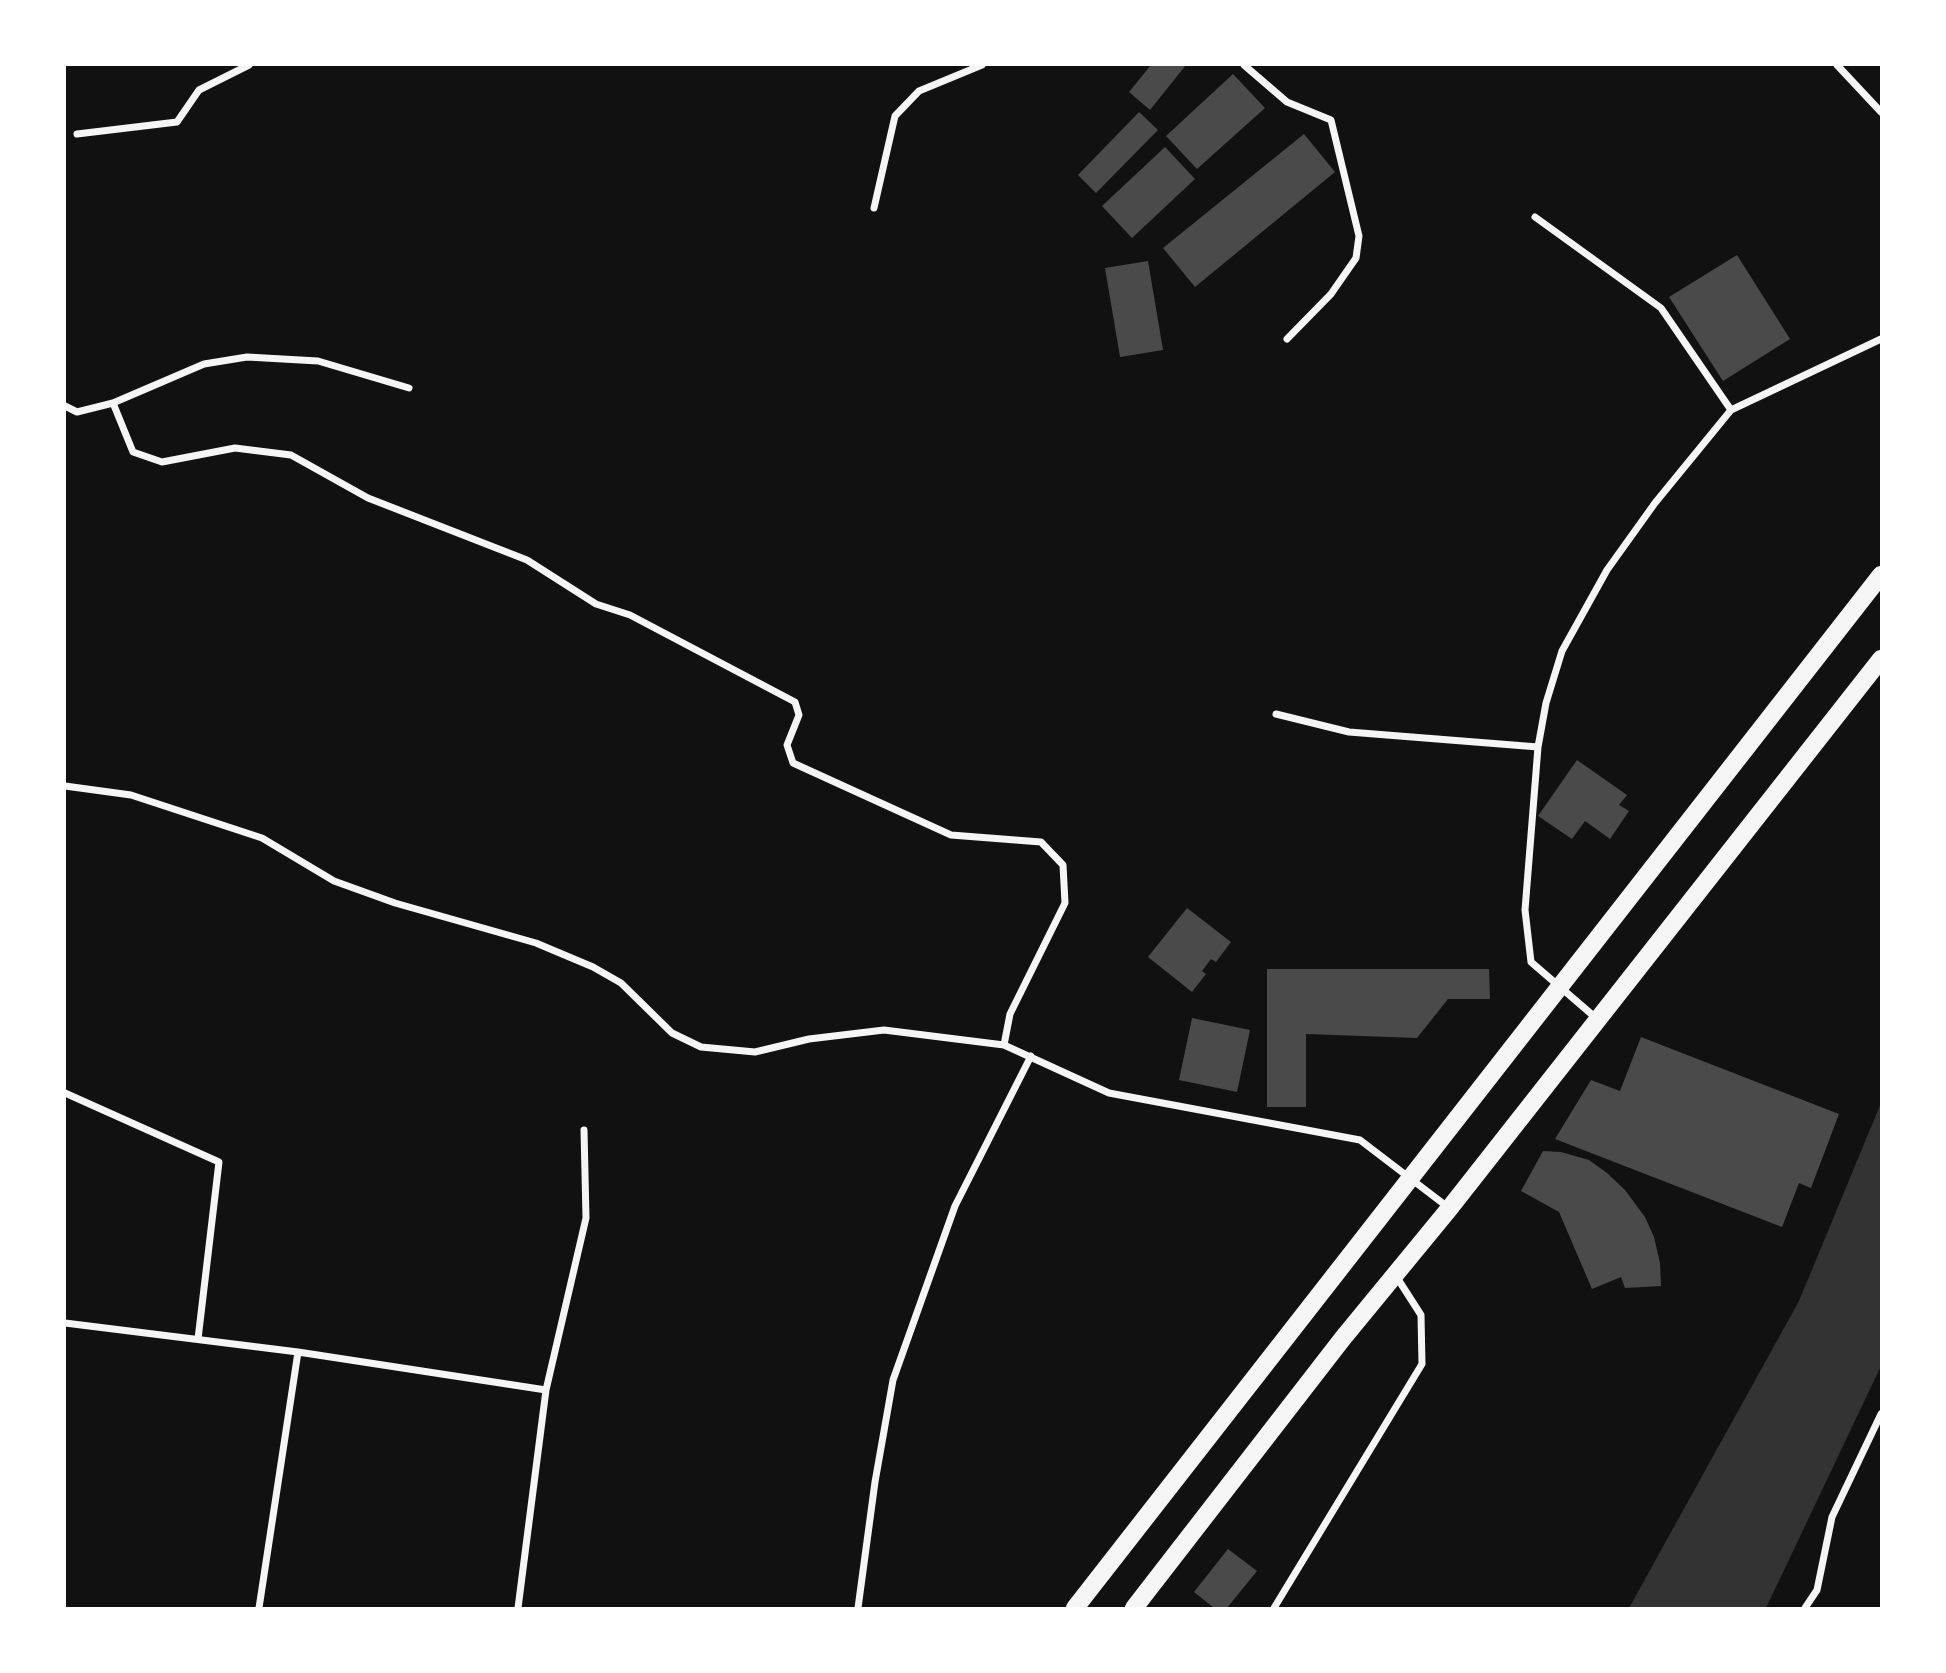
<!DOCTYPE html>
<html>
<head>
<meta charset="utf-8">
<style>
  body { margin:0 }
  #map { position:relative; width:1946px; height:1673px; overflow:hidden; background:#111; font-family:Raleway,sans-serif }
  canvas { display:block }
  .frame { position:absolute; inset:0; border:66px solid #fff; pointer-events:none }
</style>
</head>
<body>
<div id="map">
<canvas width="1946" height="1673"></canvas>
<div class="frame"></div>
</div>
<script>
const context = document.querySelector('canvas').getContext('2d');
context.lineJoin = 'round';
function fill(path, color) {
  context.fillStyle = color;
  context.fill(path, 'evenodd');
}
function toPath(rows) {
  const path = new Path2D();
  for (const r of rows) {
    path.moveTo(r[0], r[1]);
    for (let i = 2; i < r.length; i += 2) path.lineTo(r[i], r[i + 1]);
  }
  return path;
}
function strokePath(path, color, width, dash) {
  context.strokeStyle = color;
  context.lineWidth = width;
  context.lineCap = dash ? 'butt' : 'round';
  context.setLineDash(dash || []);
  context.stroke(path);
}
fill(toPath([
  [1881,1103,1881,1366,1766,1608,1629,1608,1799,1301]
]), '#333');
fill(toPath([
  [1151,65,1186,65,1150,110,1129,92],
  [1233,74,1265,108,1197,169,1166,136],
  [1139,112,1158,130,1096,193,1078,175],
  [1304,134,1335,172,1195,287,1163,248],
  [1165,147,1195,179,1132,238,1102,206],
  [1737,255,1790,339,1723,381,1669,297],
  [1148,261,1163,350,1120,357,1105,268],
  [1577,760,1627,795,1619,805,1629,811,1610,839,1585,821,1572,839,1538,816],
  [1187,908,1231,942,1216,962,1211,959,1202,971,1206,974,1192,992,1148,957],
  [1267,969,1489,969,1490,999,1448,999,1417,1038,1306,1034,1306,1107,1267,1107],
  [1192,1018,1250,1030,1237,1092,1179,1080],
  [1641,1037,1839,1114,1811,1188,1799,1183,1782,1227,1555,1139,1591,1080,1620,1091],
  [1543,1151,1561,1152,1589,1160,1607,1173,1625,1190,1645,1217,1654,1237,1660,1263,1661,1286,1625,1288,1621,1277,1592,1289,1559,1212,1521,1191],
  [1228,1549,1257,1571,1227,1608,1214,1608,1194,1592]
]), '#4a4a4a');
strokePath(toPath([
  [1244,65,1287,102,1331,120,1359,236,1356,258,1331,294,1287,339],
  [1837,65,1881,112],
  [77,134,177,122,199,90,249,65],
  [874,208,895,116,919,91,982,65],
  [1535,217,1661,308,1731,410],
  [113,403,133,452,162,462,235,448,291,455,368,498,527,560,596,604,630,615,795,702,799,715,787,745,793,763,951,835,1041,842,1063,865,1065,903,1010,1014,1004,1045],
  [65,406,77,412,113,403,204,364,247,357,318,361,409,388],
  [1276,714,1349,732,1538,747],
  [65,786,131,795,262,838,334,881,395,903,536,943,593,967,621,983,672,1033,701,1047,755,1052,809,1039,884,1030,1004,1045,1109,1093,1360,1140,1449,1208],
  [1596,1018,1531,962,1525,910,1538,747,1546,703,1562,651,1607,570,1655,503,1731,410,1881,339],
  [65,1093,219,1162,198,1339],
  [65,1323,298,1352,546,1390],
  [259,1608,298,1352],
  [518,1608,546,1390,586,1218,584,1130],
  [858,1608,875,1482,893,1380,955,1206,1031,1056],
  [1274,1608,1422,1364,1421,1315,1396,1276],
  [1805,1608,1817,1590,1832,1517,1881,1414]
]), '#f5f5f5', 7);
strokePath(toPath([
  [1075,1608,1881,575],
  [1134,1608,1343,1338,1449,1209,1881,659]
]), '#f5f5f5', 18);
</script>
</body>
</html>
